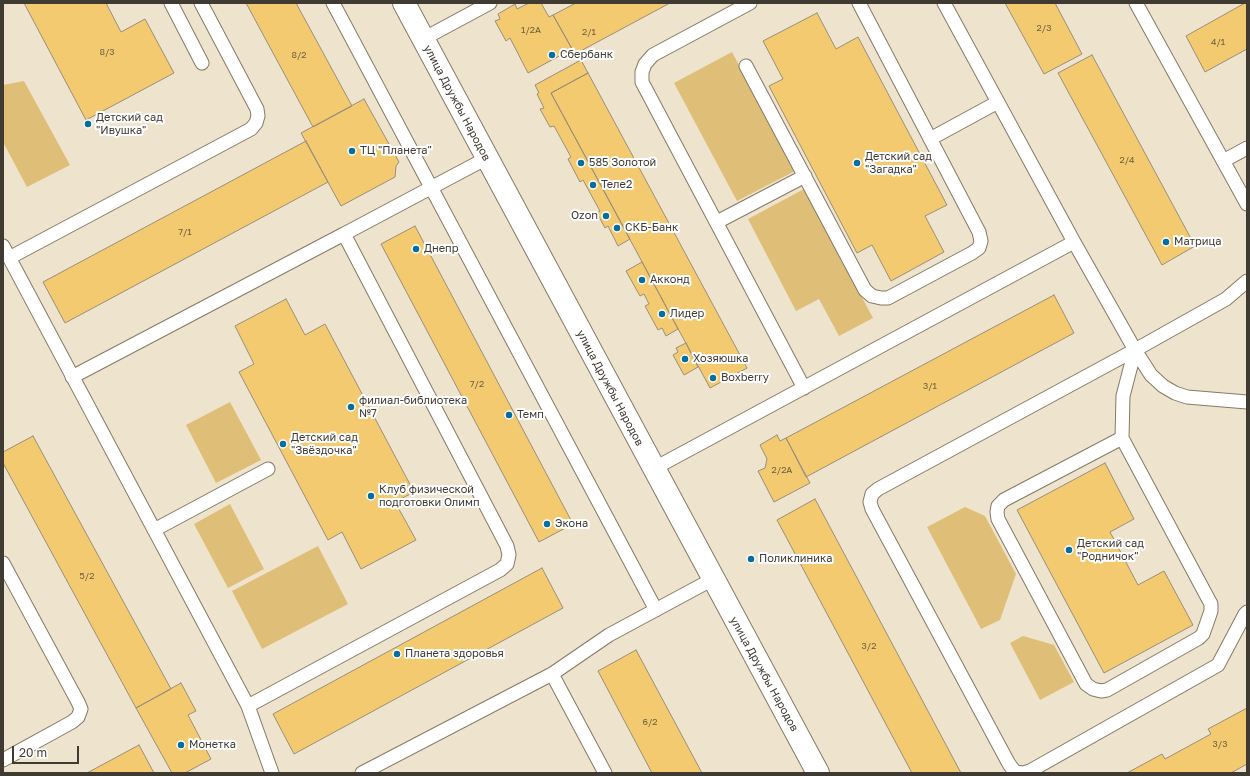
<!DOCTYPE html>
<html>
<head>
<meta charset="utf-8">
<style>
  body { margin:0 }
  #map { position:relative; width:1250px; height:776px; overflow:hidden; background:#eee3cd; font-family:"Golos Text",sans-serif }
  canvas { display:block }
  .frame { position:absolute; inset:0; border:4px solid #3f3b32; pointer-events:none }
  .scale { position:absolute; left:12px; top:746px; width:67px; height:18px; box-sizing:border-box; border:2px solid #3f3b32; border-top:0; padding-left:5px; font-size:12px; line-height:14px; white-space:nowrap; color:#3f3b32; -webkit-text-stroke:3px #fff; paint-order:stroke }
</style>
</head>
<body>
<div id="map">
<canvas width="1250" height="776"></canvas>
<div class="frame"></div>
<div class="scale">20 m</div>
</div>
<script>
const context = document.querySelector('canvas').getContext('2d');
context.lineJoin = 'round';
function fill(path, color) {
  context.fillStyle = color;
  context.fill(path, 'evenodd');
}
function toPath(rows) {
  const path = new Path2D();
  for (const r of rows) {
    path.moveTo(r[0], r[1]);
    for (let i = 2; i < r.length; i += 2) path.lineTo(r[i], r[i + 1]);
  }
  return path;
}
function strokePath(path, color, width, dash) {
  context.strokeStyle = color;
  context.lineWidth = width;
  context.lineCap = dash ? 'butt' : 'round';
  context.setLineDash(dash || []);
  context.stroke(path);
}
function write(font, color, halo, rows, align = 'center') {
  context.font = font + ' "Golos Text",sans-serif';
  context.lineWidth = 4;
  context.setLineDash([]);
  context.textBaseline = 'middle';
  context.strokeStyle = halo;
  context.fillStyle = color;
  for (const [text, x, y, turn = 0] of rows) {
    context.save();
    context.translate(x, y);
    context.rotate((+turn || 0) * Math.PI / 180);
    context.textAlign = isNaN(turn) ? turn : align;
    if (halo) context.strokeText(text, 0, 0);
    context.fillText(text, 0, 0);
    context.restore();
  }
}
fill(toPath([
  [732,52,795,171,737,201,674,83],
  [24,81,70,165,27,187,3,142,3,85],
  [804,189,873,318,839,336,819,299,796,311,748,219],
  [230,402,261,460,216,483,186,425],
  [230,504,264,569,228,588,194,524],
  [965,507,985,516,1016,574,1000,620,981,629,927,527],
  [318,546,348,604,262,649,232,591],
  [1023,636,1054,645,1074,682,1040,700,1010,643]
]), '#dfbe77');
const building = toPath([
  [24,3,106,3,121,32,145,19,174,73,86,120,24,3],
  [246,3,296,3,352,106,313,127,246,3],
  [529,3,541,3,549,17,553,15,572,49,528,73,510,38,506,41,495,21,500,19,498,14,515,4,517,9,529,3],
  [576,3,670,3,575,54,553,15,576,3],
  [1005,3,1055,3,1082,54,1044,74,1005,3],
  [1245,3,1247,3,1247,49,1205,72,1186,36,1245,3],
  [817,13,836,49,858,37,947,205,925,216,944,252,891,281,872,245,857,253,769,86,783,79,763,41,817,13],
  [1092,55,1195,246,1162,265,1058,73,1092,55],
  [581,60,588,73,551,93,630,239,618,246,608,226,605,228,597,213,600,211,583,180,580,182,568,159,571,157,554,126,550,127,540,109,544,108,537,94,539,93,535,85,581,60],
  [588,73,747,368,710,388,551,93,588,73],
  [364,99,399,162,396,166,395,177,341,206,301,133,364,99],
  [306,141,328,182,65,323,43,282,306,141],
  [415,226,573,524,539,542,381,244,415,226],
  [642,262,678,329,666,336,662,328,658,330,645,306,649,304,644,294,640,296,626,271,642,262],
  [1054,295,1074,333,806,477,786,438,1054,295],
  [286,299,305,335,325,324,414,492,395,502,416,540,361,569,342,532,328,540,239,372,254,364,235,326,286,299],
  [686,343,698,367,684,375,673,355,678,352,676,348,686,343],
  [777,435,780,441,786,438,810,483,774,502,758,471,765,468,767,459,760,445,777,435],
  [33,436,171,689,136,708,3,463,3,452,33,436],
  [1105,463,1134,519,1110,532,1138,585,1164,571,1193,625,1104,673,1017,510,1105,463],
  [815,499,961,773,912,773,777,520,815,499],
  [542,568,563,608,294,754,273,714,542,568],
  [636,650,702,773,652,773,598,671,636,650],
  [181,683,196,711,188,715,211,759,185,773,172,773,136,708,181,683],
  [1247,708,1247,764,1231,773,1127,773,1162,754,1165,759,1211,734,1208,729,1247,708],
  [139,745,154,773,87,773,139,745]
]);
fill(building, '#f3ca70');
strokePath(building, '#988e7a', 1);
const service = toPath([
  [171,3,202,63],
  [333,3,656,610],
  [750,3,653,55,645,64,642,72,642,82,804,388],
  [944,3,1074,242,1135,350,1151,375,1163,386,1175,393,1187,397,1247,402],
  [1136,3,1247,204],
  [423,39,490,3],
  [746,66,865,290,872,296,881,298,888,298,972,253,979,248,981,241,979,232,859,3],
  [930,139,998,102],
  [1223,161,1247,148],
  [717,222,805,176],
  [344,234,487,158],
  [3,246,248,706,272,773],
  [9,258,251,129,256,123,258,116,257,109,201,3],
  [72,377,344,234,507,546,509,555,507,564,500,570,248,706],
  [1122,438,1211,604,1211,611,1203,634,1199,638,1107,690,1101,691,1093,689,1086,684,998,519,997,512,998,506,1004,500,1122,438],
  [1122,438,1123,396,1135,350],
  [653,469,1074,242],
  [154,530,268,469],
  [3,563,78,702,81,709,78,717,72,722,3,760],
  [552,674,605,773],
  [362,773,552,674,609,635,713,579],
  [1022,773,1015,772,1009,764,872,509,870,502,872,494,878,489,1135,350,1226,299,1247,281],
  [1023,773,1030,771,1218,665,1245,614,1247,612]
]);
const tertiary = toPath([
  [404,3,818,773]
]);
strokePath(service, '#847a66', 15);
strokePath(tertiary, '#847a66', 24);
strokePath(service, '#fff', 13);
strokePath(tertiary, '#fff', 22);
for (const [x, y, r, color] of [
  [552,55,4,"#046f9c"],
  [88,124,4,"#046f9c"],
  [352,151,4,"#046f9c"],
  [581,163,4,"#046f9c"],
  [857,163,4,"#046f9c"],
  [593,185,4,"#046f9c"],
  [606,216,4,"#046f9c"],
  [617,228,4,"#046f9c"],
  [1166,242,4,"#046f9c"],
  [416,249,4,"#046f9c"],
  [642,280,4,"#046f9c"],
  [662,314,4,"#046f9c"],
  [685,359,4,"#046f9c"],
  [713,378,4,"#046f9c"],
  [351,407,4,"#046f9c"],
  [509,415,4,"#046f9c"],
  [283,444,4,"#046f9c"],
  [371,496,4,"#046f9c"],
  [547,524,4,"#046f9c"],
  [1069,550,4,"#046f9c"],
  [751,559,4,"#046f9c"],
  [397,654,4,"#046f9c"],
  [181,745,4,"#046f9c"]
]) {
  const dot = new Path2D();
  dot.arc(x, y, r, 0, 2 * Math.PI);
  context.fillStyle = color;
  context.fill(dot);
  strokePath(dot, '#fff', 1.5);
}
write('9px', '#6c5f42', null, [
  ["2/3",1044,28],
  ["1/2А",531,30],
  ["2/1",589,32],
  ["4/1",1218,42],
  ["8/3",107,52],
  ["8/2",299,55],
  ["2/4",1127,160],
  ["7/1",185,232],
  ["7/2",477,384],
  ["3/1",930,386],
  ["2/2А",782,470],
  ["5/2",87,576],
  ["3/2",869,646],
  ["6/2",650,722],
  ["3/3",1220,744]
]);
write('11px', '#3f3b32', '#fff', [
  ["Сбербанк",560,55],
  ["Детский сад",96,118],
  ["\"Ивушка\"",96,131],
  ["ТЦ \"Планета\"",360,151],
  ["Детский сад",865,157],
  ["\"Загадка\"",865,170],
  ["585 Золотой",589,163],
  ["Теле2",601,185],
  ["Ozon",598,216,"right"],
  ["СКБ-Банк",625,228],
  ["Матрица",1174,242],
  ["Днепр",424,249],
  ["Акконд",650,280],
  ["Лидер",670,314],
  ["Хозяюшка",693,359],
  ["Boxberry",721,378],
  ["филиал-библиотека",359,401],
  ["№7",359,414],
  ["Темп",517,415],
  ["Детский сад",291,438],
  ["\"Звёздочка\"",291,451],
  ["Клуб физической",379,490],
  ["подготовки Олимп",379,503],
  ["Экона",555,524],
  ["Детский сад",1077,544],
  ["\"Родничок\"",1077,557],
  ["Поликлиника",759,559],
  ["Планета здоровья",405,654],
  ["Монетка",189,745]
], 'left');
write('11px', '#3f3b32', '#fff', [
  ["улица Дружбы Народов",457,103,62],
  ["улица Дружбы Народов",610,388,62],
  ["улица Дружбы Народов",764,674,61]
]);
</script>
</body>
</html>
